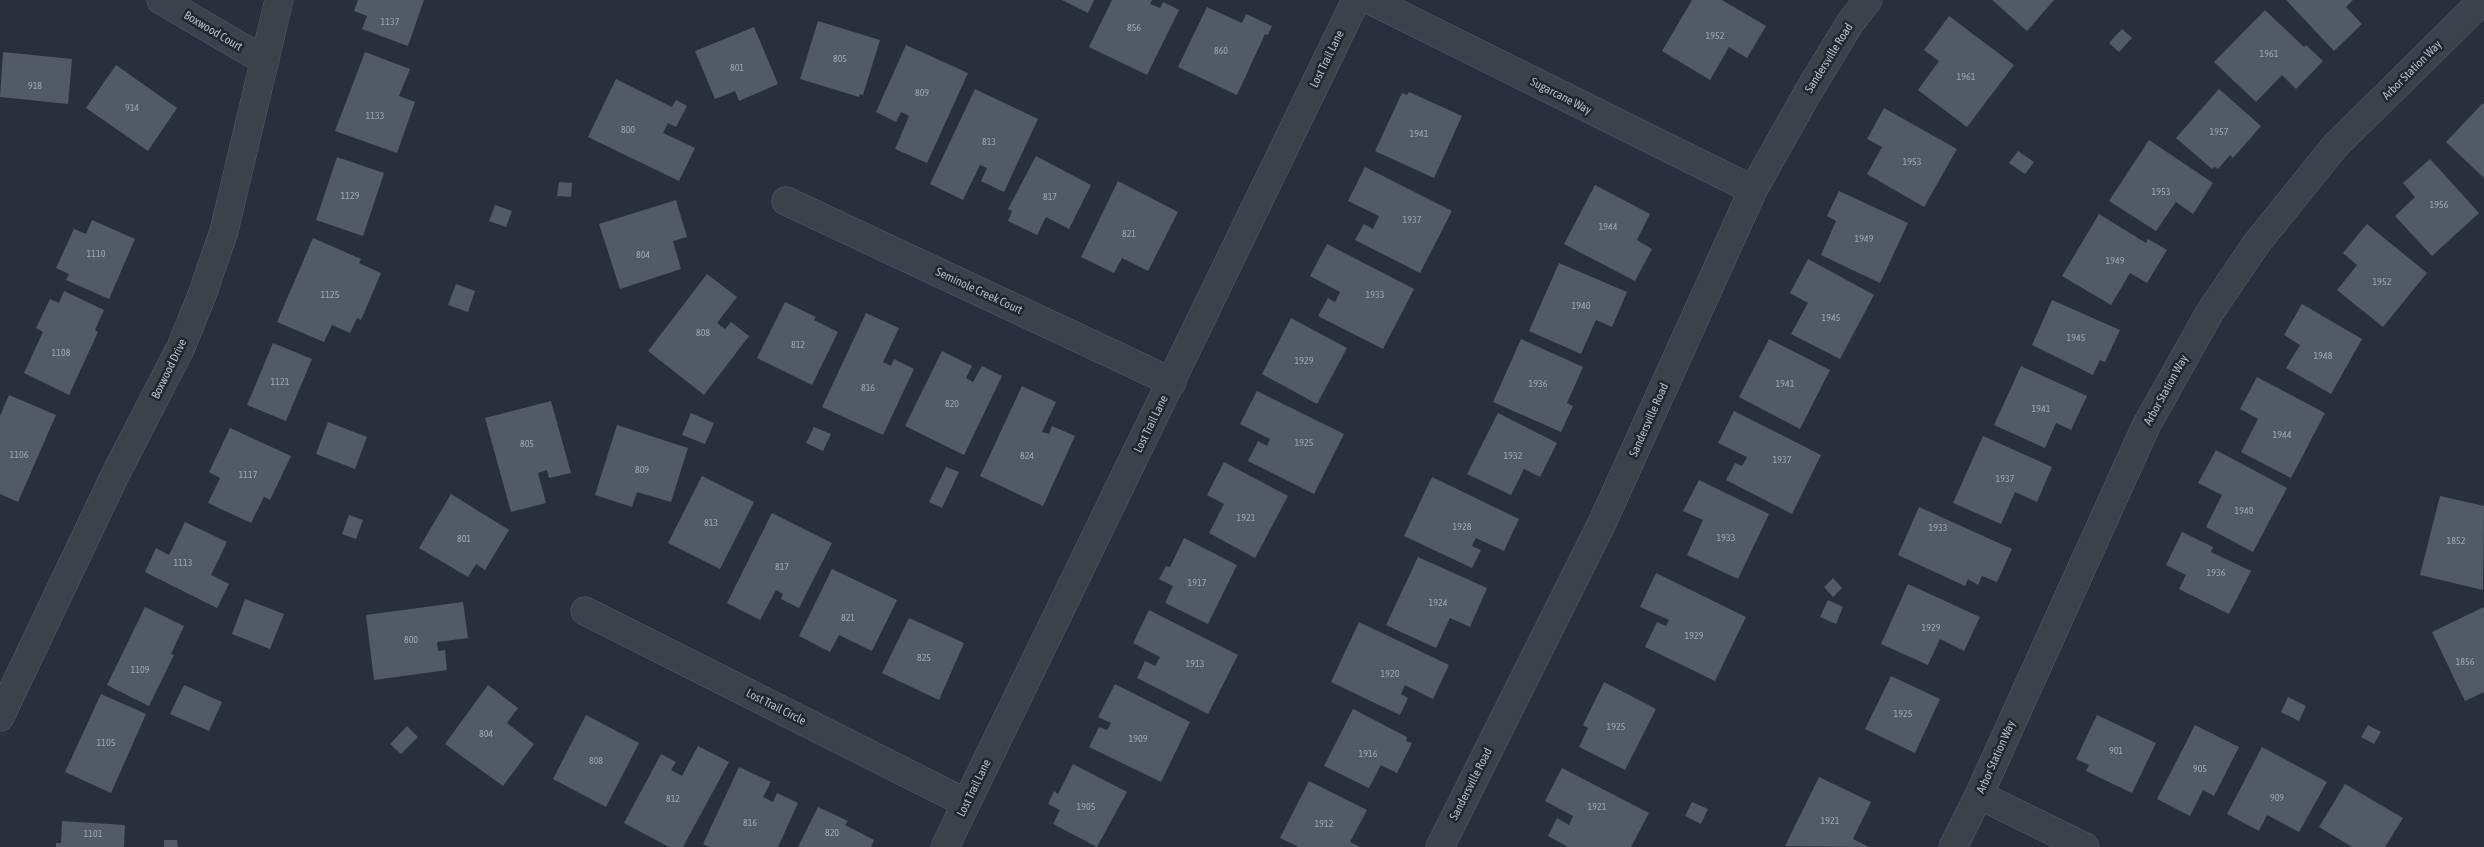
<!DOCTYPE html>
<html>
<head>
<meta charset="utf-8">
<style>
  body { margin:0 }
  canvas { display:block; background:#27303c }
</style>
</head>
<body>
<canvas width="2484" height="847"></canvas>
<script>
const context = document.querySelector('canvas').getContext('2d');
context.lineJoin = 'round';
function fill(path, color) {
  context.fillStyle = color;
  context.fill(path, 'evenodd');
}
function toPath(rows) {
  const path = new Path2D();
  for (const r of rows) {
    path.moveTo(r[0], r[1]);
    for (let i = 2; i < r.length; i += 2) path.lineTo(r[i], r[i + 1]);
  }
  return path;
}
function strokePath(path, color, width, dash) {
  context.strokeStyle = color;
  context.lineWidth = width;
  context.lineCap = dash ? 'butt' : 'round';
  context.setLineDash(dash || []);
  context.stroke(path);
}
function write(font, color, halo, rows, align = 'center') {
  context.font = font + ' "Asap Condensed",sans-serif';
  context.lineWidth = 5;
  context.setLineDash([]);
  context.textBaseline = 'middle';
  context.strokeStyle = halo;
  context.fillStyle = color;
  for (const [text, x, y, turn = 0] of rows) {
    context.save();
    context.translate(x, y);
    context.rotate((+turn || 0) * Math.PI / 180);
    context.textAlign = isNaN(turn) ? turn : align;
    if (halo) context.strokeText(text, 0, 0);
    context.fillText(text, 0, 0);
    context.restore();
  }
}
fill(toPath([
  [358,0,424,0,408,46,362,29,367,16,354,11],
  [1062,0,1094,0,1088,13],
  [1112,0,1152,0,1150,4,1160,8,1163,2,1179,10,1147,75,1089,47],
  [1692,0,1722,0,1766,26,1747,58,1729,47,1710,80,1662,51],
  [1992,0,2054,0,2027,31],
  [2286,0,2353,0,2346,7,2362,24,2334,51],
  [1207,7,1242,23,1246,14,1272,26,1268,35,1265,34,1237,95,1178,67],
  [2265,10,2304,47,2306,45,2323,61,2296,89,2282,75,2256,102,2214,62],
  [1949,16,2014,65,1967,127,1918,90,1939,61,1924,50],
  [818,21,880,40,863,95,860,94,859,97,800,79],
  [754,27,778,84,739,101,735,91,715,99,695,51],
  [2122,29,2132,38,2119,52,2109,43],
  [906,45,968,73,927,163,895,149,909,116,901,112,896,122,876,112],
  [3,52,72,59,68,104,0,97],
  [365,52,410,69,399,96,415,102,397,153,335,131],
  [116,65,177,108,148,151,86,108],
  [616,79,672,107,676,100,687,106,676,127,668,123,663,133,695,148,679,181,588,137],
  [975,89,1038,119,1004,192,981,181,987,168,980,165,963,200,930,184],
  [2219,89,2261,126,2233,158,2230,155,2218,169,2215,167,2212,169,2176,138],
  [1409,92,1462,116,1434,178,1375,151,1402,93,1407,95],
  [2483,103,2484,104,2484,178,2446,142],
  [1884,108,1957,149,1924,207,1867,174,1882,147,1867,139],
  [2149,140,2213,183,2193,214,2176,202,2156,231,2109,201],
  [2018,151,2034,162,2025,174,2009,163],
  [1036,156,1091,185,1069,229,1046,217,1037,235,1008,221,1012,211,1008,209],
  [337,157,384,173,363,236,316,220],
  [2430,159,2479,213,2432,256,2395,216,2415,197,2403,183],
  [1365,167,1452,211,1420,273,1355,240,1364,224,1373,229,1379,216,1348,201],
  [1118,181,1178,212,1148,271,1122,258,1114,273,1081,257],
  [559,182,572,183,571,197,557,196],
  [1595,185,1650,214,1637,240,1652,249,1635,281,1564,244],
  [1839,191,1908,223,1880,283,1821,255,1836,221,1827,216],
  [676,200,687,237,673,241,681,269,620,289,599,224],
  [495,205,512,211,506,227,489,221],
  [2099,214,2146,243,2148,239,2167,250,2147,283,2130,273,2111,305,2062,276],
  [92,220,135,239,109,299,66,280,69,274,56,268,74,229,86,234],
  [2367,224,2427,273,2383,327,2337,290,2357,265,2343,253],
  [313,238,361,259,359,263,381,273,361,320,357,318,350,333,332,325,324,342,277,322],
  [1327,244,1414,289,1383,349,1318,316,1328,298,1335,302,1340,292,1310,276],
  [1808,259,1874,295,1840,359,1791,334,1808,303,1790,293],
  [1559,263,1627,292,1612,327,1596,320,1581,354,1529,331],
  [707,274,737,297,717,323,725,329,731,322,749,336,704,395,648,351],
  [456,284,475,291,468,312,448,305],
  [64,291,104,310,95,330,98,332,69,395,24,373,43,332,36,328,50,299,59,303],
  [2052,300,2120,330,2105,362,2100,360,2093,375,2032,345],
  [785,302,816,317,814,320,838,332,812,385,757,358],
  [2302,304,2362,339,2331,394,2286,368,2300,345,2284,335],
  [866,313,899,328,883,362,891,366,894,359,914,369,883,435,822,407],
  [1291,318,1347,348,1317,404,1262,374],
  [1521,339,1583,367,1567,403,1573,406,1561,432,1493,402],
  [1769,339,1830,370,1800,429,1739,397],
  [273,343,312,359,286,421,247,405],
  [942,351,972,366,966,378,973,382,982,366,1002,376,964,455,905,426],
  [2021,366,2087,396,2071,430,2056,423,2045,448,1994,425],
  [2257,377,2325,413,2291,478,2241,452,2258,419,2240,409],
  [1022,386,1056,402,1042,432,1049,434,1052,426,1075,436,1043,506,980,476],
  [1257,391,1344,434,1314,494,1248,461,1258,441,1267,446,1270,439,1240,424],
  [9,395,56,415,18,502,0,494,0,416],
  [551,401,571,473,549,478,547,470,538,473,546,503,511,512,485,418],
  [1734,411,1821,455,1792,514,1726,480,1735,463,1742,466,1747,457,1718,443],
  [691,413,714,423,705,444,682,435],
  [1498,413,1557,443,1540,477,1524,469,1511,495,1467,474],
  [328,422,367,437,355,469,316,454],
  [617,425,688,448,671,502,637,492,632,507,595,495],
  [814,427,831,434,823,451,806,443],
  [230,428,291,456,270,500,264,497,251,523,208,503,220,478,209,472],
  [1983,436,2052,467,2037,502,2015,492,2001,524,1953,503],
  [2216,450,2287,488,2253,552,2206,527,2222,495,2198,483],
  [1224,462,1288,496,1255,558,1209,533,1224,504,1207,495],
  [946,467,959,472,942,508,929,502],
  [702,476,754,502,720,569,668,543],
  [1432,477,1519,519,1504,551,1476,538,1472,546,1481,550,1472,568,1404,536],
  [1699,480,1769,514,1738,579,1687,555,1703,520,1683,511],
  [451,494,509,530,485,570,476,564,468,577,419,548],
  [2440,496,2484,506,2483,590,2420,575],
  [1919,507,2012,549,1997,582,1982,576,1978,585,1968,579,1965,586,1898,555],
  [772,513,832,543,799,608,781,599,783,594,776,590,760,620,727,603],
  [349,515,363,520,356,539,342,534],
  [185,522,227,542,211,575,229,584,217,608,145,572,156,548,169,555],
  [2182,532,2213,547,2211,552,2251,571,2229,614,2179,589,2186,575,2166,565],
  [1184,538,1237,565,1208,624,1165,603,1173,586,1159,579,1166,566,1170,567],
  [1418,557,1487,588,1470,627,1450,618,1436,648,1386,625],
  [832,569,897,600,872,651,839,635,830,652,799,636],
  [1656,573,1746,617,1715,681,1645,647,1657,622,1666,626,1669,620,1640,607],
  [1833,578,1842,588,1833,597,1824,587],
  [1908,584,1980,617,1964,651,1940,639,1928,665,1881,644],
  [245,599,284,614,270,649,232,634],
  [1828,600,1843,607,1836,624,1820,617],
  [463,602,468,638,437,642,438,651,445,650,447,670,374,680,366,615],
  [145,607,184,626,171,654,174,655,149,706,107,685],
  [2484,607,2484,692,2465,701,2432,632],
  [1149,610,1238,655,1208,714,1137,678,1145,661,1155,666,1160,657,1133,643],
  [909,618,964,643,939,700,882,673],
  [1359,622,1449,665,1433,699,1405,685,1401,694,1408,698,1400,715,1331,682],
  [1891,676,1940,699,1915,753,1865,729],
  [1604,682,1656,709,1625,770,1579,747,1588,728,1583,725],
  [1115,684,1190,722,1161,782,1089,747,1099,727,1107,730,1111,723,1098,717],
  [184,685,222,702,209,731,170,714],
  [488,685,518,708,507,723,534,744,503,786,445,744],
  [101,694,146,714,111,793,65,772],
  [2288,697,2306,706,2299,721,2281,712],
  [1353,709,1407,737,1406,741,1412,743,1397,773,1381,765,1369,788,1324,766],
  [586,715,639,743,606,807,553,779],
  [2097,715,2156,743,2132,793,2086,771,2089,765,2076,759],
  [2195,725,2239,747,2214,796,2203,790,2190,816,2157,799],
  [2368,725,2381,732,2374,744,2361,737],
  [407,726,418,737,401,754,390,744],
  [698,746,729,762,683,847,669,847,624,823,661,754,676,762,671,770,682,776],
  [2262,747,2327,782,2299,832,2267,815,2259,831,2227,814],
  [1073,764,1127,792,1097,847,1053,824,1060,810,1048,804,1054,791,1058,794],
  [739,767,771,782,763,797,773,802,777,793,798,803,778,847,709,847,703,844],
  [1562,768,1649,813,1631,847,1568,847,1548,836,1557,818,1569,825,1573,816,1545,801],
  [1819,777,1871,802,1853,839,1869,847,1785,846],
  [1309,781,1367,810,1350,842,1360,847,1299,847,1280,838],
  [2345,784,2403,818,2385,847,2352,847,2319,827],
  [1692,802,1708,809,1701,824,1685,816],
  [818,807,848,821,845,825,874,840,871,847,798,847],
  [62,821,125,825,124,847,56,847,56,843,61,843],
  [164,840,177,840,178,847,164,847]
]), '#505b67');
const street = toPath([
  [161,0,265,61],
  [1370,0,1753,190],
  [786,201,1172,382],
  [585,611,966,803],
  [0,717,115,475,181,347,202,295,224,231,279,0],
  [1979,795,2085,847],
  [945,847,1356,0],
  [1440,847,1602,523,1753,190,1807,94,1850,23,1868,0],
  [1953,847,1979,795,2146,426,2210,312,2256,244,2335,146,2483,0]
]);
strokePath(street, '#565d67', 29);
strokePath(street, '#3b424c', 28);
write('10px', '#9da4af', null, [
  ["1137",390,22],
  ["856",1134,28],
  ["1952",1715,36],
  ["860",1221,51],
  ["1961",2269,54],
  ["805",840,59],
  ["801",737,68],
  ["1961",1966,77],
  ["918",35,86],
  ["809",922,93],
  ["914",132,108],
  ["1133",375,116],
  ["800",628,130],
  ["1957",2219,132],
  ["1941",1419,134],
  ["813",989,142],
  ["1953",1912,162],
  ["1953",2161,192],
  ["1129",350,196],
  ["817",1050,197],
  ["1956",2439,205],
  ["1937",1412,220],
  ["1944",1608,227],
  ["821",1129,234],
  ["1949",1864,239],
  ["1110",96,254],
  ["804",643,255],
  ["1949",2115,261],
  ["1952",2382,282],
  ["1125",330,295],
  ["1933",1375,295],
  ["1940",1581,306],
  ["1945",1831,318],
  ["808",703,333],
  ["1945",2076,338],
  ["812",798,345],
  ["1108",61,353],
  ["1948",2323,356],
  ["1929",1304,361],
  ["1121",280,382],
  ["1936",1538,384],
  ["1941",1785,384],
  ["816",868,388],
  ["820",952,404],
  ["1941",2041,409],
  ["1944",2282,435],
  ["1925",1304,443],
  ["805",527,444],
  ["1106",19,455],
  ["824",1027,456],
  ["1932",1513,456],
  ["1937",1782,460],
  ["809",642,470],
  ["1117",248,475],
  ["1937",2005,479],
  ["1940",2244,511],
  ["1921",1246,518],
  ["813",711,523],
  ["1928",1462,527],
  ["1933",1938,528],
  ["1933",1726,538],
  ["801",464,539],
  ["1852",2456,541],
  ["1113",183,563],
  ["817",782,567],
  ["1936",2216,573],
  ["1917",1197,583],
  ["1924",1438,603],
  ["821",848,618],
  ["1929",1931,628],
  ["1929",1694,636],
  ["800",411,640],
  ["825",924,658],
  ["1856",2465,662],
  ["1913",1195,664],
  ["1109",140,670],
  ["1920",1390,674],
  ["1925",1903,714],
  ["1925",1616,727],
  ["804",486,734],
  ["1909",1138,739],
  ["1105",106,743],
  ["901",2116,751],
  ["1916",1368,754],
  ["808",596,761],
  ["905",2200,769],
  ["909",2277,798],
  ["812",673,799],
  ["1905",1086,807],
  ["1921",1597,807],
  ["1921",1830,821],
  ["816",750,823],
  ["1912",1324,824],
  ["820",832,833],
  ["1101",93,834]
]);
write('12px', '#b7bdc7', '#202731', [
  ["Boxwood Court",213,31,31],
  ["Sandersville Road",1829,58,-58],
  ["Lost Trail Lane",1327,59,-64],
  ["Arbor Station Way",2412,70,-45],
  ["Sugarcane Way",1561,96,27],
  ["Seminole Creek Court",979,291,25],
  ["Boxwood Drive",169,369,-64],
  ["Arbor Station Way",2166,390,-61],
  ["Sandersville Road",1649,420,-66],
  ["Lost Trail Lane",1151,424,-64],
  ["Lost Trail Circle",776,707,27],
  ["Arbor Station Way",1996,757,-66],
  ["Sandersville Road",1471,784,-63],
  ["Lost Trail Lane",974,788,-64]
]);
</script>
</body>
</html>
